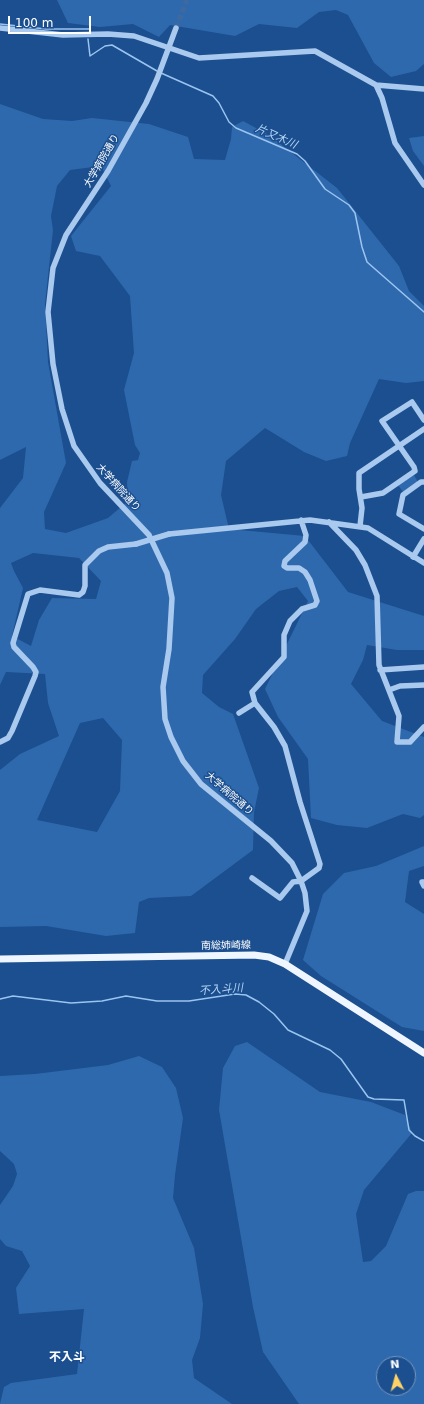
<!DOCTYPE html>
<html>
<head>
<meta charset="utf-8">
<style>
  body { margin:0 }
  #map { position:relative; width:424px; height:1404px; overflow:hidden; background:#1b4f8f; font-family:"DejaVu Sans",sans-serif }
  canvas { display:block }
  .north { position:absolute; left:376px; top:1356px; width:40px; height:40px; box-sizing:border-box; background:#1b4f8f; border:1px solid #7695bc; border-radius:50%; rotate:354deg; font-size:11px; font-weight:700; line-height:16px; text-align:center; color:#fff }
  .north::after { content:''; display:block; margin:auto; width:14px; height:18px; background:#ffd166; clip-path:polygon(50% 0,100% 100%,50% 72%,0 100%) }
  .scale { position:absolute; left:8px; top:16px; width:83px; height:18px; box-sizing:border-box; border:2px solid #fff; border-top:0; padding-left:5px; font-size:12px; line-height:14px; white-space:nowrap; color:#fff; -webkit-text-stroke:3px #1b4f8f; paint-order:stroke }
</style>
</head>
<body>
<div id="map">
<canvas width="424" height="1404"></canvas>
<div class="north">N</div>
<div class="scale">100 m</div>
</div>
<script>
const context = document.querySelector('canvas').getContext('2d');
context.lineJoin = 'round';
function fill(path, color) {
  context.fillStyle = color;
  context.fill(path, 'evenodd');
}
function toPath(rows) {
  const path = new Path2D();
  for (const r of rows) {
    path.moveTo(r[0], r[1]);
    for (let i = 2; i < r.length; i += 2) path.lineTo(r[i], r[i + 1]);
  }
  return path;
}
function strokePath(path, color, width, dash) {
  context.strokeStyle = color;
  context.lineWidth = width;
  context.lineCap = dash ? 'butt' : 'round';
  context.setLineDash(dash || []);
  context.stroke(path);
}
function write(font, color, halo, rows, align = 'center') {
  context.font = font + ' "DejaVu Sans","Noto Sans JP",sans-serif';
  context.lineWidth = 3;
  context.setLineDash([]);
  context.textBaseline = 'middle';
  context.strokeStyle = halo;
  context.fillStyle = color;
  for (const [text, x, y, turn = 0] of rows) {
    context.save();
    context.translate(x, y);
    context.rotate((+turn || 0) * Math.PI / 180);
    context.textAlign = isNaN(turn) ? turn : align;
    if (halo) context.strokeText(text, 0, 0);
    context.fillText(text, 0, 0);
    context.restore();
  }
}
fill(toPath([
  [57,0,424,0,424,64,416,71,391,77,374,63,348,15,336,10,319,12,297,28,259,24,235,36,170,25,159,37,133,24,100,27,68,23],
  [0,104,43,119,72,121,92,118,149,124,188,137,194,159,225,160,231,139,232,127,243,121,269,135,337,188,399,266,409,291,424,306,424,381,406,383,379,379,350,443,347,456,326,461,304,452,265,428,226,461,221,495,229,529,305,536,348,592,424,616,424,650,397,650,367,645,363,660,351,684,382,721,424,737,424,815,420,818,403,814,367,828,337,825,311,818,308,759,278,717,265,689,308,601,297,587,279,591,256,609,235,639,203,675,202,693,219,707,233,714,259,788,254,812,253,850,191,896,149,898,139,902,135,933,106,936,46,926,0,927,0,770,20,754,59,736,48,703,45,674,6,672,0,685,0,508,23,478,26,447,0,460],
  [101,166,111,186,71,236,76,251,100,256,130,296,134,353,124,390,135,445,140,453,138,460,132,461,127,482,128,501,108,518,66,533,45,529,44,512,66,463,48,362,45,304,53,230,51,216,57,186,70,170],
  [33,553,79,558,101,581,96,599,52,598,39,620,31,646,12,636,23,588,14,571,11,563],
  [103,718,122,740,120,791,97,832,37,820,80,723],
  [424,136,424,166,413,151,409,138],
  [414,475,418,482,403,492,398,485],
  [424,846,424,866,409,871,405,902,424,914,424,1031,402,1027,321,976,303,960,323,894,344,873,376,866],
  [247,1042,320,1092,371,1102,405,1115,412,1133,364,1190,356,1214,363,1262,371,1261,386,1246,408,1194,416,1191,424,1191,424,1404,299,1404,263,1352,253,1307,219,1110,223,1068,235,1046],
  [384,1364,408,1364,408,1388,384,1388],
  [139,1056,162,1067,176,1088,183,1118,175,1175,173,1198,194,1248,203,1304,200,1338,192,1360,194,1378,232,1404,0,1404,4,1387,11,1383,77,1374,84,1309,19,1314,16,1288,30,1266,22,1251,6,1246,0,1239,0,1205,13,1186,17,1174,14,1164,0,1151,0,1076,35,1074,108,1065]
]), '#2e69ad');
strokePath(toPath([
  [0,24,46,29,90,29],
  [88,39,90,56,105,46,112,45,157,71],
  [161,73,213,96,219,103,229,122,236,128,297,154,305,161,325,189,349,205,355,213,362,247,367,262,424,312],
  [0,999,13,996,71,1003,102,1001,126,996,157,1001,189,1001,235,994,246,995,259,1002,274,1014,288,1030,330,1050,341,1059,368,1097,374,1099,404,1100,409,1130,415,1136,424,1141]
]), '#9cc4f0', 1.5);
strokePath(toPath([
  [176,28,187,0]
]), '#3d69a0', 5.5, [5.5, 3]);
strokePath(toPath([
  [0,28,63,35,108,34,134,36,199,58,315,51,376,85,424,89],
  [176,28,157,79,146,103,108,171,66,235,53,268,48,312,53,364,62,409,74,446,100,483,149,535,167,573,172,598,169,649,163,687,165,719,171,737,183,761,201,784,271,841,292,863,301,881,305,893,307,911,285,964],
  [376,85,382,98,395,143,424,185],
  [424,482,421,482,403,495,399,514,424,529],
  [361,497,383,493,415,471,414,467,382,421,412,402,424,420],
  [329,522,356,550,365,565,377,596,379,665,399,716,397,742,410,742,424,727],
  [360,526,362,508,359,489,359,473,424,429],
  [169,534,310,520,368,528,424,563],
  [413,557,424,539],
  [380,670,424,667],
  [389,690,400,686,424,685],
  [239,713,255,703],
  [0,742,8,738,12,731,35,676,36,672,33,667,14,647,13,643,28,594,40,590,79,595,83,592,85,586,85,565,99,551,108,547,136,544],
  [252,878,280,898,293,882,301,881,319,868,320,864,300,802,285,746,274,727,255,703,252,692,284,657,284,635,290,621,302,609,315,605,317,601,310,580,305,572,299,568,287,568,284,566,285,561,305,542,306,535,301,520],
  [424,882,422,882,424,886]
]), '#a9c9ee', 5.5);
strokePath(toPath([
  [0,959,254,955,269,957,285,964,424,1053]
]), '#f0f6ff', 7);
strokePath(toPath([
  [136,544,169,534]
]), '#a9c9ee', 5.5);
write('10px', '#fff', '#1b4f8f', [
  ["大学病院通り",102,161,-60],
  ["大学病院通り",118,488,48],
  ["大学病院通り",229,794,41],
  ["南総姉崎線",226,946,-1]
]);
write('italic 11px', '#b5d3f5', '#1b4f8f', [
  ["片又木川",276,137,24],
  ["不入斗川",221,990,-4]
]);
write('bold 12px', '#fff', '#1b4f8f', [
  ["不入斗",67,1358]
]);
</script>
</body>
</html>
